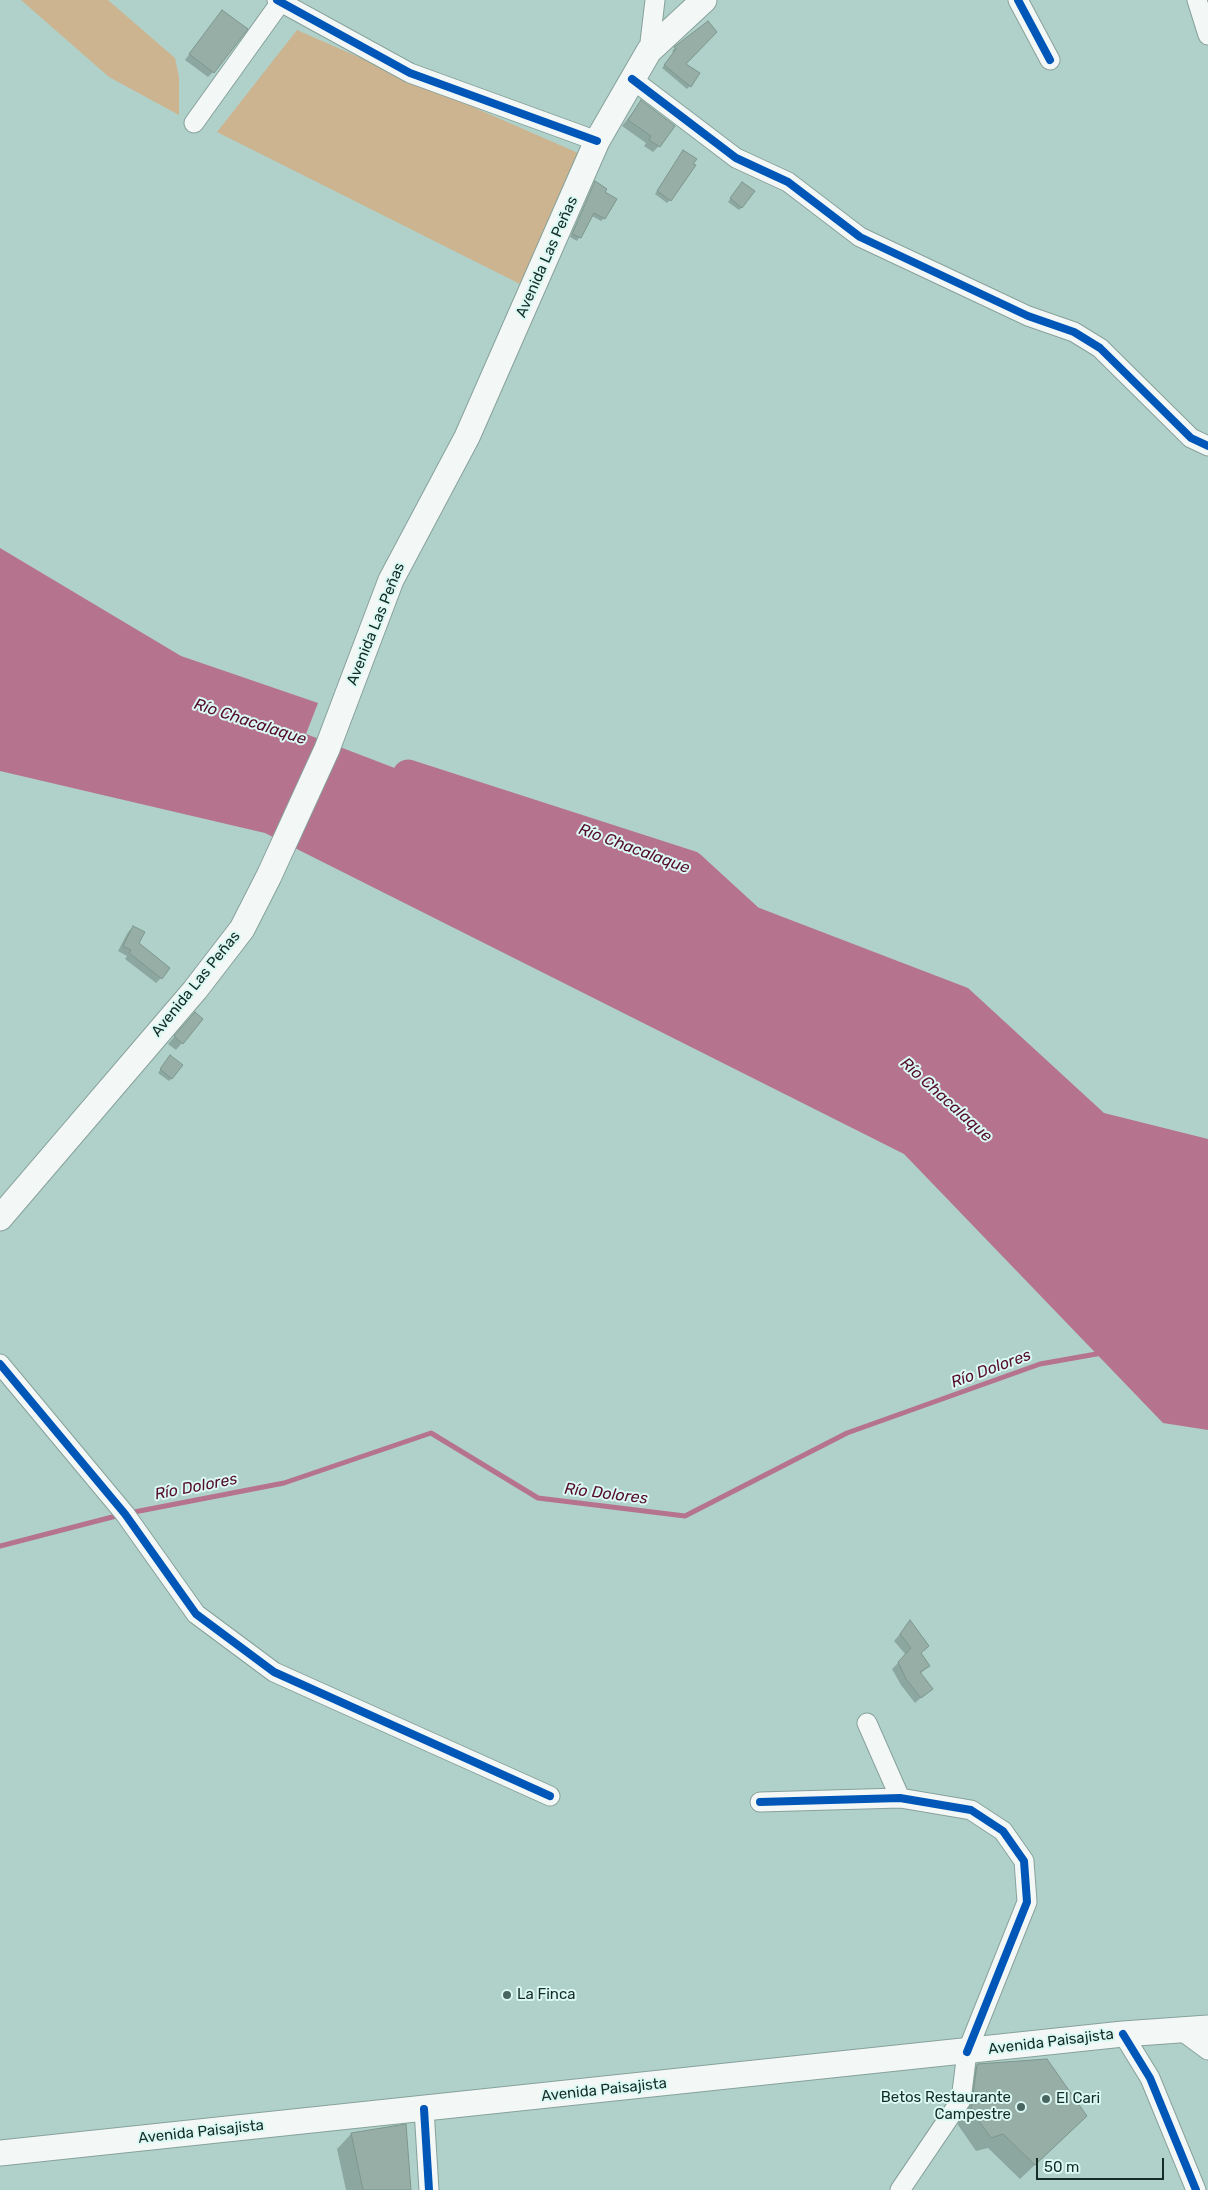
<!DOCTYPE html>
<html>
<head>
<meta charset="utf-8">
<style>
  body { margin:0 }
  #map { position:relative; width:1208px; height:2190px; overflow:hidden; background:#b0d1c9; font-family:Rubik,sans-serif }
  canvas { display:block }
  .scale { position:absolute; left:1036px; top:2158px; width:128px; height:22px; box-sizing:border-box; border:2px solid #132c27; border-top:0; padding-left:6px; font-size:15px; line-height:18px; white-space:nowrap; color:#132c27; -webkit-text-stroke:4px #dbf9f2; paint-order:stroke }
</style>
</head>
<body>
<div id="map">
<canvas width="1208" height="2190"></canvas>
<div class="scale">50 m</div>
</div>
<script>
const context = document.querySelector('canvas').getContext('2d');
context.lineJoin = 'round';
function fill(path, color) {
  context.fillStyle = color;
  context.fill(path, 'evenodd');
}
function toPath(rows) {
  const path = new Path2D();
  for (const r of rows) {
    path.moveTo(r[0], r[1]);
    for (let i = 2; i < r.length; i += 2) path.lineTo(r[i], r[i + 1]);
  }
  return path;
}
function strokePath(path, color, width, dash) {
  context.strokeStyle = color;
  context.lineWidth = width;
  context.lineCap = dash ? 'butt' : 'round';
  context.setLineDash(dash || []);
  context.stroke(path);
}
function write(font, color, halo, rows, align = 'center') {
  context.font = font + ' Rubik,sans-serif';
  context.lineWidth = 4;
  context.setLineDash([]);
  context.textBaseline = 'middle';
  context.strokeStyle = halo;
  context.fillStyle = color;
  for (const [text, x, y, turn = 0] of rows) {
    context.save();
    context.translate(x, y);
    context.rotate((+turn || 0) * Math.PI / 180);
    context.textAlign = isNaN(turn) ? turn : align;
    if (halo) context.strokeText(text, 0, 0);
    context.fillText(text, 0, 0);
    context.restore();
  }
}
fill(toPath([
  [21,0,108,0,175,58,179,77,179,115,109,77],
  [297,30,585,156,524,286,217,132]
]), '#cdb490');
fill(toPath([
  [0,548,181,656,318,703,306,734,968,988,1104,1113,1208,1139,1208,1430,1163,1423,904,1154,265,833,0,771]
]), '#b5738e');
fill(toPath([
  [708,23,684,64,690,86,687,89,662,68,674,53,672,51,675,48],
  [202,37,213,72,208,77,185,60],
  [641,102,659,146,653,152,644,146,646,143,622,126],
  [683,151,670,200,667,203,655,194],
  [595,183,604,192,604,218,601,221,592,216,577,241,570,237],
  [739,186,742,207,739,210,728,202],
  [133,927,138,943,161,978,156,983,125,959,127,956,118,951,128,932],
  [188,1021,182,1043,176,1050,168,1044],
  [167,1060,172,1078,169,1081,158,1073],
  [910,1622,920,1654,929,1666,920,1674,931,1689,915,1703,901,1685,892,1669,906,1655,894,1641],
  [977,2065,1071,2131,1020,2179,988,2148,976,2151,958,2125,963,2080],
  [351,2134,410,2190,346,2190,337,2149]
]), '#0003');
strokePath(toPath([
  [129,1513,284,1483,431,1433,538,1498,685,1516,847,1433,1040,1364,1102,1353],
  [0,1546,120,1515]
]), '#b5738e', 5);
strokePath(toPath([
  [408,775,690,866,750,921]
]), '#b5738e', 31);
const building = toPath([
  [222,10,248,29,214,73,189,54,222,10],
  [708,21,717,32,686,64,700,73,691,87,664,65,676,49,674,47,708,21],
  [641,100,675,126,660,147,649,140,651,136,628,120,641,100],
  [683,150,697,159,693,164,696,165,671,201,657,191,683,150],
  [595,181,607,189,605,192,617,199,605,219,594,213,581,238,572,234,595,181],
  [742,182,755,191,742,208,730,198,742,182],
  [133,926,145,932,139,943,170,968,162,979,129,953,131,950,123,946,133,926],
  [195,1012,203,1019,183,1044,174,1036,195,1012],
  [170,1055,183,1065,172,1079,160,1069,170,1055],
  [910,1620,929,1646,921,1653,930,1666,920,1672,933,1689,921,1698,906,1679,898,1662,911,1648,900,1634,910,1620],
  [1047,2059,1087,2116,1035,2165,1003,2134,991,2138,971,2110,972,2103,977,2064,1047,2059],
  [406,2124,411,2190,363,2190,351,2133,406,2124]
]);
fill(building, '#96aea5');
strokePath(building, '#7d968d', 1);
const minor = toPath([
  [277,0,410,73,597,141],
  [1018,0,1050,60],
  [1197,0,1208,35],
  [649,51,655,0],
  [632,79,736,158,788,182,860,237,1028,316,1074,332,1100,348,1191,438,1208,446],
  [194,123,280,3],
  [0,1364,125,1514,196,1614,274,1672,550,1796],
  [867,1723,900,1798],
  [760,1802,900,1798,971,1810,1003,1831,1024,1861,1027,1902,967,2052,961,2100,900,2190],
  [1181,2030,1208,2050],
  [1123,2034,1150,2078,1196,2190],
  [424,2109,429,2190]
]);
const major = toPath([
  [0,1218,195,990,242,929,269,876,327,749,391,580,467,437,597,141,649,51,704,0],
  [0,2153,1123,2034,1208,2028]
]);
strokePath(minor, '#87a19b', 21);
strokePath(major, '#87a19b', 27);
strokePath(minor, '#f3f8f7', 19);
strokePath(major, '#f3f8f7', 25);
strokePath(toPath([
  [277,0,410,73,597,141],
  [1018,0,1050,60],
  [632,79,736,158,788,182,860,237,1028,316,1074,332,1100,348,1191,438,1208,446],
  [0,1364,125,1514,196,1614,274,1672,550,1796],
  [760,1802,900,1798,971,1810,1003,1831,1024,1861,1027,1902,967,2052],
  [1123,2034,1150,2078,1196,2190],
  [424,2109,429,2190]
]), '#0057b8', 8);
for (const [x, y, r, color] of [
  [507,1995,5,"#4a6660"],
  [1046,2099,5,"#4a6660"],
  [1021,2107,5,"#4a6660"]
]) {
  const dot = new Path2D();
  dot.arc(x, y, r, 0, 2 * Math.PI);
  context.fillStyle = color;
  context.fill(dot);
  strokePath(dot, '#dbf9f2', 2);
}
write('15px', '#132c27', '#dbf9f2', [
  ["Avenida Las Peñas",547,257,-66],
  ["Avenida Las Peñas",376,624,-68],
  ["Avenida Las Peñas",196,984,-51],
  ["Avenida Paisajista",1051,2042,-7],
  ["Avenida Paisajista",604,2090,-6],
  ["Avenida Paisajista",201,2132,-6]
]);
write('15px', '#132c27', '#dbf9f2', [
  ["La Finca",517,1995],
  ["Betos Restaurante",1011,2098,"right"],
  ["Campestre",1011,2115,"right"],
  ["El Cari",1056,2099]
], 'left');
write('italic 16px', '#550d2d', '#dbf9f2', [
  ["Río Chacalaque",250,722,18],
  ["Río Chacalaque",634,849,20],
  ["Río Chacalaque",946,1100,42],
  ["Río Dolores",991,1369,-20],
  ["Río Dolores",196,1487,-11],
  ["Río Dolores",606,1494,7]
]);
</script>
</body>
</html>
